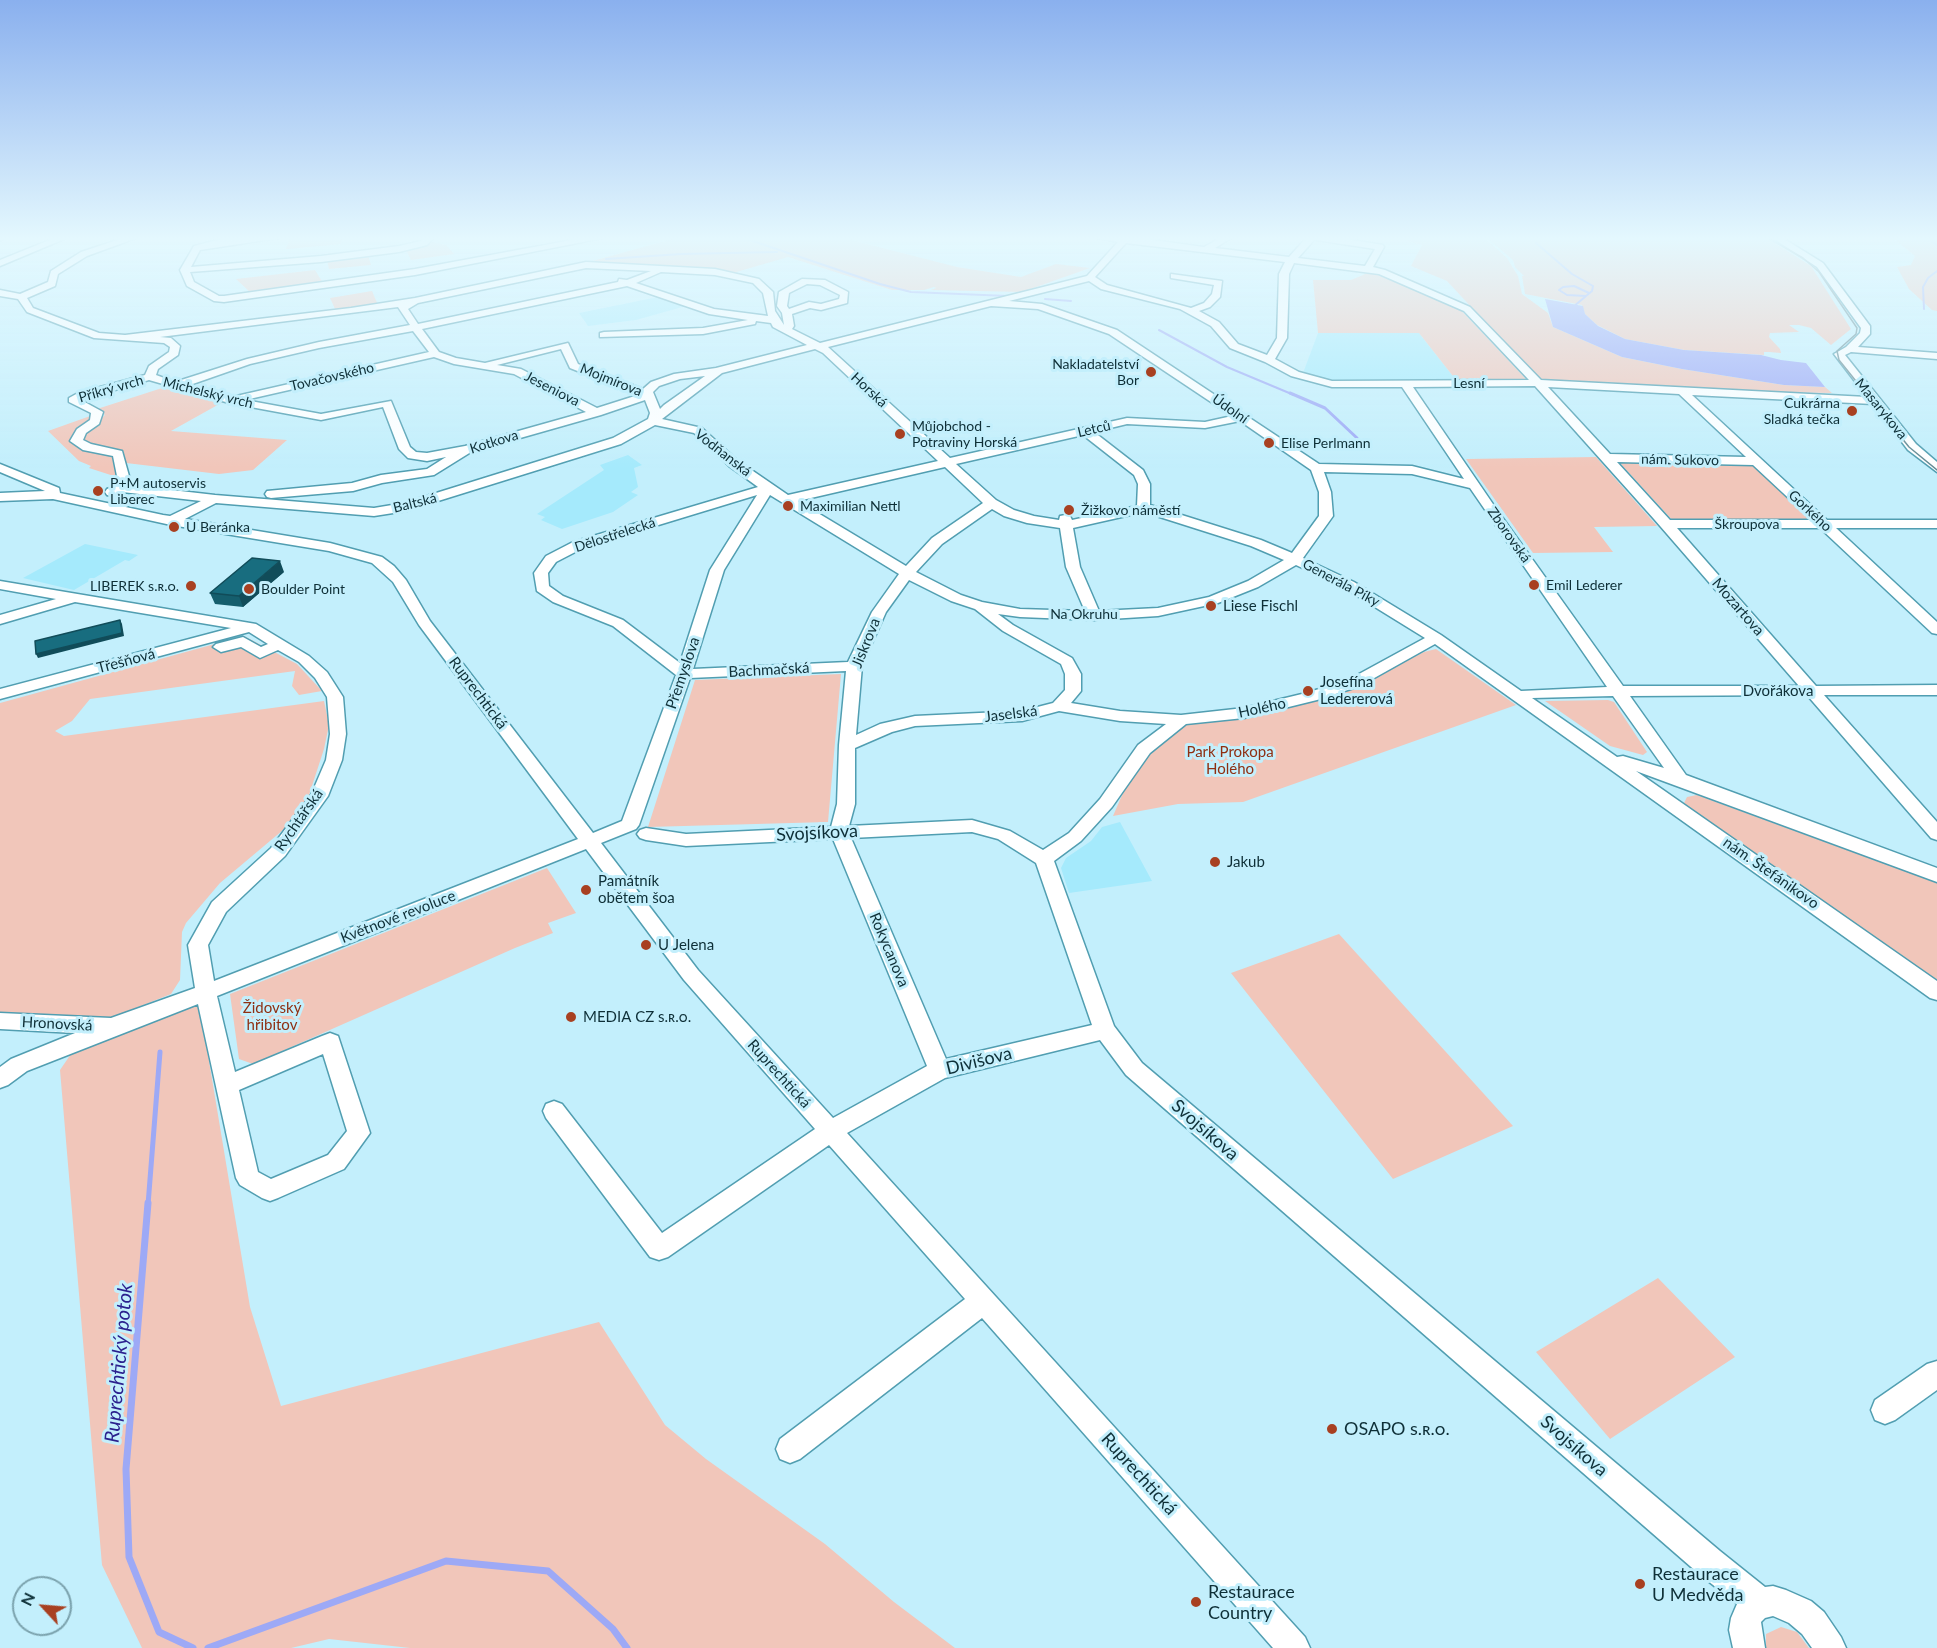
<!DOCTYPE html>
<html>
<head>
<meta charset="utf-8">
<style>
  body { margin:0 }
  #map { position:relative; width:1937px; height:1648px; overflow:hidden; background:#c3effc; font-family:Lato,sans-serif }
  canvas { display:block }
  .north { position:absolute; left:12px; top:1576px; width:60px; height:60px; box-sizing:border-box; background:#c3effc; border:2px solid #7ba2ad; border-radius:50%; rotate:296deg; font-size:16px; font-weight:700; line-height:24px; text-align:center; color:#0e2f37 }
  .north::after { content:''; display:block; margin:auto; width:21px; height:27px; background:#a84021; clip-path:polygon(50% 0,100% 100%,50% 72%,0 100%) }
</style>
</head>
<body>
<div id="map">
<canvas width="1937" height="1648"></canvas>
<div class="north">N</div>
</div>
<script>
const context = document.querySelector('canvas').getContext('2d');
context.lineJoin = 'round';
function fill(path, color) {
  context.fillStyle = color;
  context.fill(path, 'evenodd');
}
function toPath(rows) {
  const path = new Path2D();
  for (const r of rows) {
    path.moveTo(r[0], r[1]);
    for (let i = 2; i < r.length; i += 2) path.lineTo(r[i], r[i + 1]);
  }
  return path;
}
function strokePath(path, color, width, dash) {
  context.strokeStyle = color;
  context.lineWidth = width;
  context.lineCap = dash ? 'butt' : 'round';
  context.setLineDash(dash || []);
  context.stroke(path);
}
function write(font, color, halo, rows, align = 'center') {
  context.font = font + ' Lato,sans-serif';
  context.lineWidth = 6;
  context.setLineDash([]);
  context.textBaseline = 'middle';
  context.strokeStyle = halo;
  context.fillStyle = color;
  for (const [text, x, y, turn = 0] of rows) {
    context.save();
    context.translate(x, y);
    context.rotate((+turn || 0) * Math.PI / 180);
    context.textAlign = isNaN(turn) ? turn : align;
    if (halo) context.strokeText(text, 0, 0);
    context.fillText(text, 0, 0);
    context.restore();
  }
}
fill(toPath([
  [658,297,686,306,636,320,588,326,579,313],
  [1318,333,1419,333,1456,380,1335,381,1303,373],
  [628,455,642,465,634,468,638,487,631,492,638,495,613,512,562,529,541,520,545,517,537,514,604,470,600,465],
  [85,544,138,555,129,561,125,560,74,590,23,578],
  [1120,822,1152,881,1069,893,1061,868,1066,858,1091,841,1102,827]
]), '#a5eafc');
fill(toPath([
  [342,237,341,244,286,249,290,238],
  [680,237,854,237,851,240,957,267,1021,277,1056,264,1090,268,1022,292,931,290,936,288,934,287,924,290,892,290,788,257,733,273,585,263],
  [1393,237,1485,238,1507,258,1518,276,1522,294,1548,313,1553,327,1622,357,1682,369,1784,385,1825,387,1832,393,1763,392,1547,382,1538,379,1447,281,1411,266,1422,245],
  [1486,237,1765,237,1811,266,1851,329,1831,345,1811,328,1799,325,1789,325,1799,332,1770,333,1769,337,1780,349,1781,353,1769,352,1764,352,1764,355,1684,350,1625,339,1597,325,1585,314,1582,305,1525,294,1522,276,1524,276,1515,267,1513,260],
  [1892,237,1937,237,1937,311,1932,310,1909,289,1897,267,1911,265,1915,256],
  [432,242,446,245,454,254,411,260,406,250,428,245],
  [368,255,371,265,329,269,327,260],
  [315,270,323,283,252,294,236,279],
  [1370,272,1459,308,1526,379,1456,380,1419,333,1318,333,1313,280,1351,280],
  [372,291,378,305,336,311,330,298],
  [162,388,223,402,171,431,287,440,253,470,219,474,126,463,124,455,112,449,95,447,83,441,83,434,105,415,97,409],
  [93,415,93,419,74,441,117,457,120,478,89,468,91,466,79,461,48,431],
  [1596,457,1657,526,1594,527,1613,552,1533,553,1466,459],
  [1619,462,1749,462,1811,520,1673,521],
  [244,636,297,664,322,691,299,695,292,686,295,671,90,699,72,721,55,731,64,736,324,701,329,725,324,749,309,795,289,825,220,883,186,923,182,932,180,980,171,994,111,1018,0,1014,0,703],
  [1436,649,1516,705,1243,802,1178,804,1113,816,1126,786,1144,754,1168,740,1181,725,1255,717,1271,713,1346,689,1424,652],
  [841,674,828,822,648,827,695,680],
  [1608,700,1614,702,1647,752,1643,755,1610,746,1545,701],
  [1697,795,1937,883,1937,985,1686,807,1684,803,1687,797],
  [547,868,576,913,548,923,553,933,515,948,253,1064,239,1059,230,994],
  [1339,934,1513,1126,1393,1179,1231,973],
  [199,1001,250,1307,281,1406,599,1322,665,1425,706,1459,825,1544,894,1602,955,1648,410,1648,329,1639,291,1648,142,1648,102,1565,60,1070,73,1051],
  [1658,1278,1735,1357,1610,1439,1536,1352],
  [1781,1627,1797,1632,1809,1648,1766,1648,1766,1634]
]), '#f1c6ba');
fill(toPath([
  [1545,299,1583,306,1585,314,1598,326,1625,339,1684,350,1761,355,1781,360,1806,363,1825,387,1784,385,1682,369,1622,357,1553,327]
]), '#9da9f6');
strokePath(toPath([
  [741,237,880,284,911,292,1008,296],
  [1926,237,1937,245],
  [1536,243,1572,274,1593,286,1592,291,1573,307],
  [606,259,681,254,777,252],
  [1586,296,1567,295,1559,290,1563,287,1574,286,1589,293],
  [1045,299,1071,301],
  [1924,309,1923,287,1928,278,1937,271],
  [1159,330,1227,367,1294,395]
]), '#9da9f6', 2);
strokePath(toPath([
  [1290,393,1325,408,1357,438]
]), '#9da9f6', 3);
strokePath(toPath([
  [148,1205,160,1052]
]), '#9da9f6', 5);
strokePath(toPath([
  [148,1203,126,1469,129,1557,159,1632,193,1648],
  [208,1648,446,1561,548,1571,613,1629,627,1648]
]), '#9da9f6', 7);
const minor = toPath([
  [0,237,6,237,0,241,0,237],
  [57,237,69,237,0,266,0,260,57,237],
  [126,237,139,237,87,256,58,274,55,286,27,298,33,308,99,333,125,335,351,308,415,298,586,262,715,269,759,279,773,292,775,311,784,325,782,313,777,306,779,292,802,279,825,280,848,292,847,303,821,310,810,308,792,314,794,326,792,329,820,343,1087,276,1118,242,1093,237,1131,237,1204,247,1222,237,1233,237,1215,248,1289,257,1307,237,1334,237,1383,245,1384,247,1373,267,1385,270,1470,307,1541,380,1867,397,1834,354,1846,347,1860,333,1861,328,1817,267,1771,237,1781,237,1823,263,1870,326,1870,334,1858,347,1937,353,1937,359,1851,352,1845,355,1916,444,1937,462,1937,472,1908,450,1873,404,1692,395,1827,520,1937,520,1937,528,1836,528,1937,622,1937,634,1932,633,1820,528,1677,528,1816,686,1937,685,1937,695,1824,695,1937,822,1937,840,1931,838,1807,695,1630,696,1686,775,1937,868,1937,882,1636,771,1937,981,1937,1000,1930,998,1435,644,1360,686,1317,700,1244,718,1186,724,1150,753,1112,807,1081,841,1054,861,1114,1026,1142,1063,1720,1551,1765,1587,1773,1586,1786,1590,1811,1601,1824,1612,1841,1637,1846,1648,1812,1648,1802,1634,1789,1623,1773,1616,1765,1618,1761,1622,1765,1648,1733,1648,1729,1630,1731,1618,1737,1604,1698,1573,1126,1075,1100,1040,945,1078,847,1133,1305,1637,1310,1648,1273,1648,982,1318,800,1459,790,1463,780,1459,776,1449,780,1439,965,1299,829,1145,668,1257,659,1260,650,1257,546,1118,543,1111,546,1104,554,1101,562,1104,662,1233,815,1129,684,980,586,849,217,996,235,1072,322,1036,330,1033,338,1036,370,1133,344,1169,278,1198,270,1201,262,1198,240,1185,236,1178,198,1004,27,1071,8,1085,0,1088,0,1067,11,1059,75,1033,0,1029,0,1013,111,1018,195,988,188,945,212,902,271,848,311,795,326,760,330,734,327,697,315,678,299,662,278,650,260,658,241,647,221,652,213,647,216,644,243,637,261,647,268,644,249,632,0,699,0,689,231,628,75,602,0,624,0,615,56,599,0,589,0,581,256,624,309,656,327,672,343,697,346,734,342,760,328,796,285,856,226,912,208,945,214,981,578,839,419,625,393,582,372,563,329,551,171,525,53,499,0,501,0,493,45,491,0,472,0,464,59,488,60,493,163,515,170,516,201,501,122,492,111,496,107,495,105,492,107,489,115,486,117,476,113,456,83,450,70,441,77,429,90,420,91,413,69,402,69,398,78,393,145,375,149,366,169,352,170,347,164,343,94,338,27,312,18,299,0,296,0,290,20,294,48,282,51,271,81,252,126,237],
  [1315,239,1316,240,1375,249,1365,266,1298,258,1315,239],
  [1126,243,1285,262,1279,274,1277,338,1267,355,1238,344,1219,322,1199,311,1210,307,1220,297,1222,281,1171,274,1171,278,1214,285,1212,294,1204,303,1191,308,1107,285,1095,277,1126,243],
  [1294,263,1379,274,1464,311,1529,380,1332,381,1299,372,1275,359,1287,338,1289,274,1294,263],
  [586,268,651,271,627,280,619,279,618,282,418,324,408,309,418,303,586,268],
  [661,272,715,275,753,283,763,293,768,316,714,309,636,283,661,272],
  [1089,281,1101,289,1180,309,1211,326,1230,348,1265,362,1291,376,1332,387,1402,387,1464,479,1412,466,1319,464,1117,330,1042,304,1009,301,1089,281],
  [807,284,820,285,840,295,839,299,821,304,809,302,789,309,787,306,789,293,807,284],
  [627,286,709,314,748,320,703,328,604,332,600,333,600,337,703,334,755,324,756,321,771,323,773,327,807,345,716,368,674,374,651,382,643,389,578,364,568,343,485,363,456,358,439,352,422,329,627,286],
  [991,306,1038,309,1109,334,1232,416,1205,422,1127,418,950,458,828,347,991,306],
  [398,307,410,325,319,342,247,359,175,382,156,375,158,369,178,355,180,346,171,338,160,337,398,307],
  [413,331,429,352,232,397,187,386,250,364,319,348,413,331],
  [561,349,570,368,638,395,597,408,521,369,497,365,561,349],
  [815,349,823,353,938,461,788,495,737,460,702,428,662,419,722,373,815,349],
  [434,357,454,364,514,374,586,412,465,446,427,453,416,452,410,447,391,401,321,414,245,400,434,357],
  [705,376,664,405,660,409,653,392,659,386,680,379,705,376],
  [149,380,229,403,321,420,383,407,399,449,408,458,427,461,446,457,427,469,381,475,352,483,267,491,265,494,267,497,271,498,353,491,382,483,434,475,471,452,601,415,645,400,650,413,648,419,613,438,404,503,374,508,215,495,128,485,129,476,122,451,91,444,83,440,86,433,99,424,103,412,81,400,149,380],
  [1535,386,1654,519,1799,686,1623,686,1495,507,1413,387,1535,386],
  [1548,387,1679,394,1746,457,1610,454,1548,387],
  [1240,421,1311,470,1319,492,1319,516,1292,553,1261,540,1150,505,1150,484,1143,470,1094,432,1127,424,1205,428,1240,421],
  [655,425,694,433,729,466,758,487,573,542,546,556,534,573,537,591,553,602,613,626,676,675,622,821,593,833,430,621,406,580,394,566,382,557,330,543,185,519,216,503,374,516,406,511,621,444,655,425],
  [1083,435,1134,475,1138,484,1137,506,1072,520,1070,516,1065,515,1060,516,1059,520,1034,516,1014,510,996,500,956,464,1083,435],
  [1617,462,1753,465,1812,520,1670,520,1617,462],
  [945,467,983,503,932,538,906,566,798,501,945,467],
  [1324,472,1412,474,1470,488,1607,687,1521,691,1441,635,1354,582,1303,558,1333,516,1331,492,1324,472],
  [757,495,710,570,680,663,623,620,563,596,549,586,548,573,556,562,583,548,757,495],
  [770,495,899,574,872,612,848,662,693,669,724,570,770,495],
  [992,509,1004,516,1027,523,1060,528,1066,567,1085,611,1020,609,982,602,961,595,916,572,942,544,992,509],
  [1144,512,1251,546,1284,560,1248,581,1209,597,1158,608,1099,611,1080,567,1073,528,1144,512],
  [1296,565,1344,588,1425,638,1348,680,1306,693,1244,708,1181,715,1120,711,1071,703,1081,691,1081,674,1072,658,1013,625,998,614,1020,617,1094,620,1158,616,1218,603,1258,587,1296,565],
  [909,580,951,601,975,609,1003,631,1061,664,1065,674,1065,690,1053,703,1022,711,915,716,880,724,856,735,862,666,886,612,909,580],
  [846,671,839,745,837,804,831,827,686,834,646,828,640,830,637,834,640,838,646,840,686,846,833,839,927,1066,833,1118,698,970,601,843,636,829,639,825,690,678,846,671],
  [1613,696,1664,768,1623,756,1617,757,1532,698,1613,696],
  [1059,711,1120,721,1166,724,1138,745,1100,799,1069,833,1043,850,1010,831,972,820,849,826,855,804,855,748,892,732,915,726,1022,721,1059,711],
  [972,832,998,839,1036,863,1092,1025,946,1059,851,838,972,832],
  [323,1054,347,1131,328,1155,271,1179,258,1172,239,1090,323,1054],
  [250,237,285,237,200,250,191,267,321,256,399,246,421,241,425,237,434,237,427,245,399,252,321,262,190,272,194,282,219,296,224,296,415,269,588,237,608,237,415,275,224,302,214,301,187,286,180,270,194,246,217,240,250,237],
  [1937,1361,1937,1390,1895,1420,1885,1424,1875,1420,1871,1410,1875,1400,1927,1364,1937,1361]
]);
strokePath(minor, '#519eb1', 3);
fill(minor, '#fff');
strokePath(toPath([
  [1766,237,1803,258,1819,272,1857,328,1856,334,1837,351,1839,360,1909,447,1937,470]
]), '#638a94', 1.5);
fill(toPath([
  [284,572,243,607,215,604,210,593]
]), '#155e6d');
fill(toPath([
  [280,561,284,572,243,607,239,596],
  [120,620,122,624,124,636,38,658,36,654]
]), '#114c59');
const building = toPath([
  [252,558,280,561,239,596,210,593,252,558],
  [120,620,122,633,36,654,35,641,120,620]
]);
fill(building, '#186d7f');
strokePath(building, '#114c59', 1.5);
const sky = context.createLinearGradient(0, 0, 0, 468);
sky.addColorStop(0, '#8ab0ee');
sky.addColorStop(0.51, '#e4f8fe');
sky.addColorStop(1, '#e4f8fe00');
context.fillStyle = sky;
context.fillRect(0, 0, 1937, 468);
for (const [x, y, r, color] of [
  [1151,372,6,"#a84021"],
  [1852,411,6,"#a84021"],
  [900,434,6,"#a84021"],
  [1269,443,6,"#a84021"],
  [98,491,6,"#a84021"],
  [788,506,6,"#a84021"],
  [1069,510,6,"#a84021"],
  [174,527,6,"#a84021"],
  [1534,585,6,"#a84021"],
  [191,586,6,"#a84021"],
  [249,589,6,"#a84021"],
  [1211,606,6,"#a84021"],
  [1308,691,6,"#a84021"],
  [1215,862,6,"#a84021"],
  [586,890,6,"#a84021"],
  [646,945,6,"#a84021"],
  [571,1017,6,"#a84021"],
  [1332,1429,6,"#a84021"],
  [1640,1584,6,"#a84021"],
  [1196,1602,6,"#a84021"]
]) {
  const dot = new Path2D();
  dot.arc(x, y, r, 0, 2 * Math.PI);
  context.fillStyle = color;
  context.fill(dot);
  strokePath(dot, '#c3effc', 2);
}
write('14px', '#0e2f37', '#c3effc', [
  ["Nakladatelství",1139,364,"right"],
  ["Bor",1139,380,"right"],
  ["Cukrárna",1840,403,"right"],
  ["Sladká tečka",1840,419,"right"],
  ["Můjobchod -",912,426],
  ["Potraviny Horská",912,442],
  ["Elise Perlmann",1281,443],
  ["P+M autoservis",110,483],
  ["Liberec",110,499],
  ["Maximilian Nettl",800,506],
  ["Žižkovo náměstí",1081,510],
  ["U Beránka",186,527],
  ["Emil Lederer",1546,585],
  ["LIBEREK s.ʀ.ᴏ.",179,586,"right"],
  ["Boulder Point",261,589]
], 'left');
write('14px', '#0e2f37', '#c3effc', [
  ["Tovačovského",332,377,-13],
  ["Mojmírova",611,380,22],
  ["Lesní",1469,383],
  ["Příkrý vrch",111,389,-16],
  ["Jeseniova",552,389,27],
  ["Horská",869,390,43],
  ["Michelský vrch",208,393,14],
  ["Údolní",1230,409,35],
  ["Masarykova",1881,409,51],
  ["Letců",1094,429,-13],
  ["Kotkova",494,442,-17],
  ["Vodňanská",723,453,38],
  ["nám. Sukovo",1680,460,1],
  ["Baltská",415,503,-14],
  ["Gorkého",1810,511,43],
  ["Škroupova",1747,524],
  ["Dělostřelecká",615,535,-18],
  ["Zborovská",1509,535,55],
  ["Generála Píky",1341,583,28],
  ["Na Okruhu",1084,614]
]);
write('15px', '#0e2f37', '#c3effc', [
  ["Liese Fischl",1223,606],
  ["Josefína",1320,682],
  ["Ledererová",1320,699],
  ["Jakub",1227,862],
  ["Památník",598,881],
  ["obětem šoa",598,898],
  ["U Jelena",658,945],
  ["MEDIA CZ s.ʀ.ᴏ.",583,1017]
], 'left');
write('15px', '#0e2f37', '#c3effc', [
  ["Mozartova",1738,607,49],
  ["Jiskrova",866,643,-68],
  ["Třešňová",126,661,-15],
  ["Bachmačská",769,670,-3],
  ["Přemyslova",683,673,-71],
  ["Dvořákova",1778,691],
  ["Ruprechtická",478,693,53],
  ["Holého",1262,708,-12],
  ["Jaselská",1011,714,-7],
  ["Rychtářská",299,820,-55],
  ["nám. Štefánikovo",1771,873,35],
  ["Květnové revoluce",398,917,-21],
  ["Rokycanova",889,950,67],
  ["Hronovská",57,1024,3],
  ["Ruprechtická",779,1074,48]
]);
write('15px', '#8f2f12', '#c3effc', [
  ["Park Prokopa",1230,752],
  ["Holého",1230,769],
  ["Židovský",272,1008],
  ["hřibitov",272,1025]
]);
write('18px', '#0e2f37', '#c3effc', [
  ["Svojsíkova",817,833,-3],
  ["Divišova",979,1061,-14],
  ["Svojsíkova",1205,1130,41],
  ["Svojsíkova",1574,1446,41],
  ["Ruprechtická",1139,1474,48]
]);
write('18px', '#0e2f37', '#c3effc', [
  ["OSAPO s.ʀ.ᴏ.",1344,1429],
  ["Restaurace",1652,1574],
  ["U Medvěda",1652,1595],
  ["Restaurace",1208,1592],
  ["Country",1208,1613]
], 'left');
write('italic 20px', '#2b218e', '#c3effc', [
  ["Ruprechtický potok",119,1363,-85]
]);
</script>
</body>
</html>
